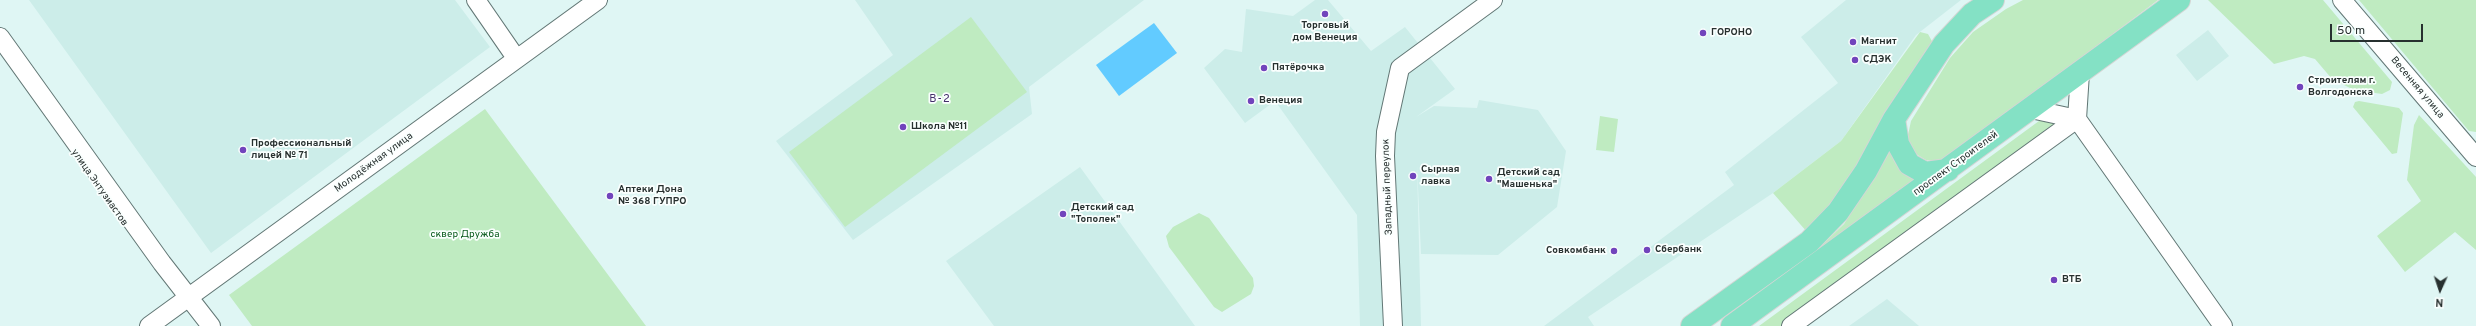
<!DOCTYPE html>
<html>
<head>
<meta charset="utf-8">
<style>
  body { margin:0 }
  #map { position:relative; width:2476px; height:326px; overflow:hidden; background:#dff6f4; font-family:Overpass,sans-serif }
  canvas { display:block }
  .north { position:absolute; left:2420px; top:270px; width:40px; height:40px; -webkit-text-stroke:3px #fafffe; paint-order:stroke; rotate:183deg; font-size:11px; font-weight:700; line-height:16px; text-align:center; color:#27302f }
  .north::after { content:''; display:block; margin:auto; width:14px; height:18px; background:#27302f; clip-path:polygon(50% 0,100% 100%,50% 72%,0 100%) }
  .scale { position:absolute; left:2330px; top:24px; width:93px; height:18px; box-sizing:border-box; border:2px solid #27302f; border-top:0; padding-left:5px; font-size:12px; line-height:14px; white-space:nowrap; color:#27302f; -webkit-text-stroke:3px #fafffe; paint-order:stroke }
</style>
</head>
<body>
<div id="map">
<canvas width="2476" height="326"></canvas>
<div class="north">N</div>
<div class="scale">50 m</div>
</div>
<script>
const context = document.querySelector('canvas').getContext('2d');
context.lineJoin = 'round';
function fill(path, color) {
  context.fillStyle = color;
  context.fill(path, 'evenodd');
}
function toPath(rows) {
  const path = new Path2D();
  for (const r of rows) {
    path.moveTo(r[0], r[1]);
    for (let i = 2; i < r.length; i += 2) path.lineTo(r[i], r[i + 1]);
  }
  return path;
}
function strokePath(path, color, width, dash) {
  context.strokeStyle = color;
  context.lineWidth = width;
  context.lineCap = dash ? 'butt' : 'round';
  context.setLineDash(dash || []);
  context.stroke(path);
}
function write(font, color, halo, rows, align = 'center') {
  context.font = font + ' Overpass,sans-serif';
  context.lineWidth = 3.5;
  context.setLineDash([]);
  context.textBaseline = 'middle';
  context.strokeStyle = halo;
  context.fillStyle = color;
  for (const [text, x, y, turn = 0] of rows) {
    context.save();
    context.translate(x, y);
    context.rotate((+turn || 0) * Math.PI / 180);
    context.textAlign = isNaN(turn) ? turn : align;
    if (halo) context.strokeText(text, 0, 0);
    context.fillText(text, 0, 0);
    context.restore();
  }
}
fill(toPath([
  [29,0,455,0,490,47,211,253],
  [855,0,1144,0,1029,87,1032,114,853,240,776,141,893,55],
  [1315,0,1328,0,1371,51,1405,27,1455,89,1416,117,1434,106,1477,108,1479,100,1538,110,1566,151,1557,207,1498,255,1421,254,1417,165,1421,326,1360,326,1357,215,1275,101,1245,123,1204,68,1225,49,1242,52,1246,9,1293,16],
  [1846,0,1961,0,1916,35,1841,141,1773,193,1588,317,1594,326,1544,326,1734,185,1725,172,1838,83,1801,37],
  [2208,30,2229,56,2197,81,2176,55],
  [1080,167,1195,326,994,326,946,261],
  [1887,299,1919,326,1849,326]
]), '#ccede9');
fill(toPath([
  [2158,0,1944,161,1926,160,1916,154,1910,146,1908,135,1911,121,1950,58,1973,32,2006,9,2023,0],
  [2208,0,2323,0,2392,82,2390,90,2382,94,2354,90,2332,79,2315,59,2304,56,2274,64],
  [2359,0,2476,0,2476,132,2469,131],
  [971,17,1027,92,845,227,789,152],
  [1920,32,1928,34,1933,43,1835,206,1807,232,1773,193,1841,141],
  [2359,101,2399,108,2403,113,2397,153,2392,154,2353,107,2355,102],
  [485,109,646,326,252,326,229,295],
  [2419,115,2476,177,2476,250,2455,232,2405,272,2377,236,2421,201,2407,180,2414,125],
  [1600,116,1618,119,1614,152,1596,150],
  [2052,120,2057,124,1786,326,1759,326,2039,121],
  [1891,150,1893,159,1899,169,1921,181,1826,251,1821,246,1844,224],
  [1199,213,1209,218,1253,278,1254,286,1251,294,1222,312,1214,307,1169,247,1166,236,1173,227]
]), '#bfebc1');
fill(toPath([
  [1154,23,1177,53,1119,96,1096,65]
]), '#62cbff');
const minor = toPath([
  [476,0,516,58],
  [2342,0,2476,157],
  [0,37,162,263,211,326],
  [2080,73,2077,119,2223,326],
  [2031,109,2077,119],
  [149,326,598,0],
  [1393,326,1385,156,1386,132,1400,68,1493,0],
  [1791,326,2077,119]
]);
const major = toPath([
  [1894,119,1898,144,1909,164,1925,173,1948,170],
  [1692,326,1809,242,1838,212,1866,171,1894,119,1944,44,1972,14,1993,0],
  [1732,326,2179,0]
]);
strokePath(minor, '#627775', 20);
strokePath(major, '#d4d6d5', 24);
strokePath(minor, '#fff', 18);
strokePath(major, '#84e1c5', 22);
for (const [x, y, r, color] of [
  [1325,14,4,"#7144bc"],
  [1703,33,4,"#7144bc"],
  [1853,42,4,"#7144bc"],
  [1855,60,4,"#7144bc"],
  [1264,68,4,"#7144bc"],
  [2300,87,4,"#7144bc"],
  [1251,101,4,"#7144bc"],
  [903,127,4,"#7144bc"],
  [243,150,4,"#7144bc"],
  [1413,176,4,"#7144bc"],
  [1489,179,4,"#7144bc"],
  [610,196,4,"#7144bc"],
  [1063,214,4,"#7144bc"],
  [1647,250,4,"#7144bc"],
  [1614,251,4,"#7144bc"],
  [2054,280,4,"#7144bc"]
]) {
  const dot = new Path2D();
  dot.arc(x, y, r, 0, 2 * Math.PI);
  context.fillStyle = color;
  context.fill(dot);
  strokePath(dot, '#fafffe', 1.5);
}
write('bold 10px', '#27302f', '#fafffe', [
  ["Торговый",1325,26,"center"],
  ["дом Венеция",1325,38,"center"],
  ["ГОРОНО",1711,33],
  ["Магнит",1861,42],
  ["СДЭК",1863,60],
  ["Пятёрочка",1272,68],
  ["Строителям г.",2308,81],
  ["Волгодонска",2308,93],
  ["Венеция",1259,101],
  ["Школа №11",911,127],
  ["Профессиональный",251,144],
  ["лицей № 71",251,156],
  ["Сырная",1421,170],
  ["лавка",1421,182],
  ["Детский сад",1497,173],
  ["\"Машенька\"",1497,185],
  ["Аптеки Дона",618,190],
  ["№ 368 ГУПРО",618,202],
  ["Детский сад",1071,208],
  ["\"Тополек\"",1071,220],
  ["Сбербанк",1655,250],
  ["Совкомбанк",1606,251,"right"],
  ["ВТБ",2062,280]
], 'left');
write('10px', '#27302f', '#fafffe', [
  ["Весенняя улица",2417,88,50],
  ["Молодёжная улица",374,163,-36],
  ["проспект Строителей",1956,164,-36],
  ["Западный переулок",1388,187,-92],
  ["улица Энтузиастов",99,188,55]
]);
write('10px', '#085a1b', '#fafffe', [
  ["сквер Дружба",465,235]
]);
context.letterSpacing = '1px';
write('11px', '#432e6a', '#fafffe', [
  ["В-2",940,100]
]);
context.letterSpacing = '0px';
</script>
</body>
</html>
